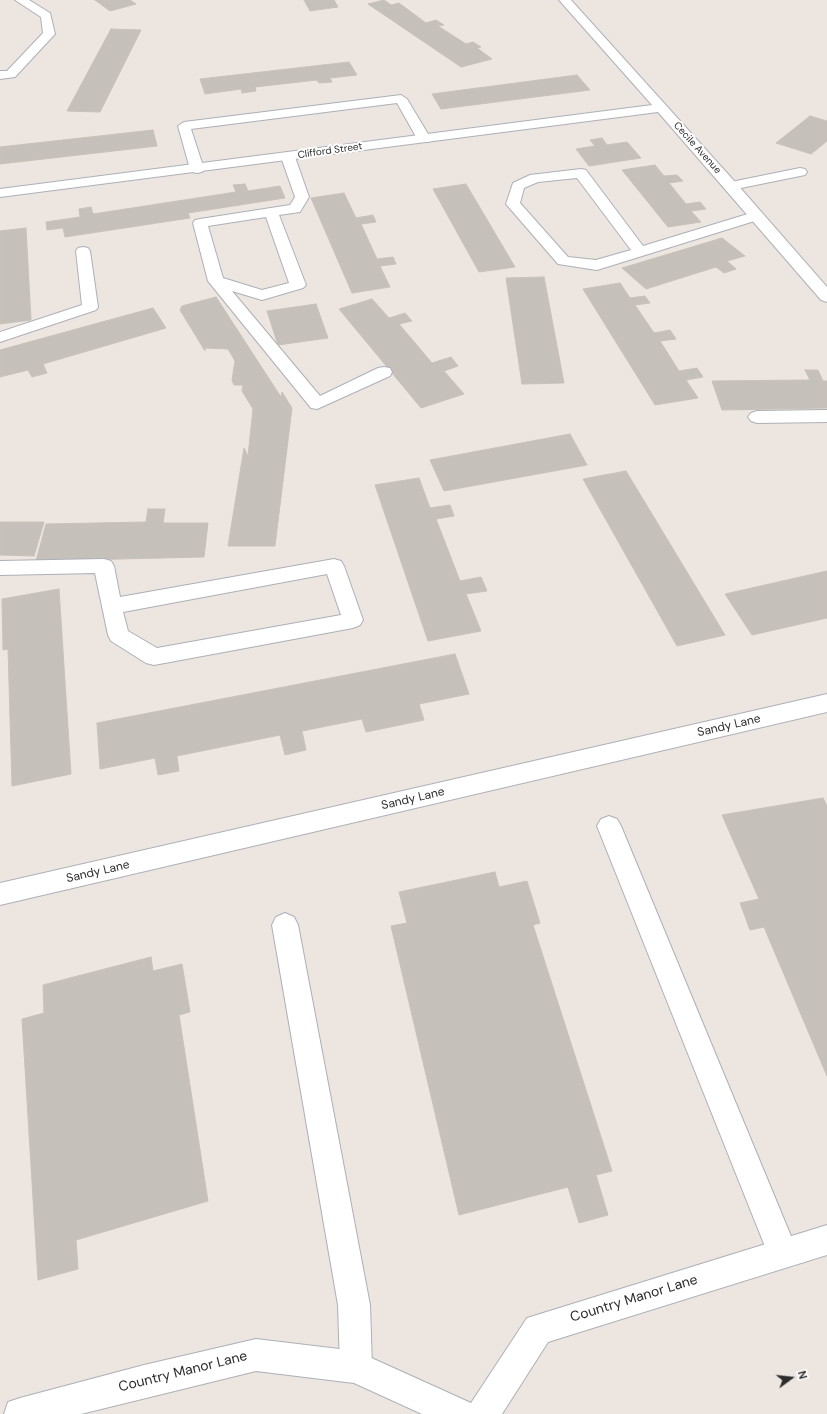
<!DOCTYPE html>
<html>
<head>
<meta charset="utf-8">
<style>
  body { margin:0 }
  #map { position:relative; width:827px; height:1414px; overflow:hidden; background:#ede5df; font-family:"DM Sans",sans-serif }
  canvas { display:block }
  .north { position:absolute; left:771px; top:1358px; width:40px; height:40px; -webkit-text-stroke:3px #fff; paint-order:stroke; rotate:75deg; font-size:11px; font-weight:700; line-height:16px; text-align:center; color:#2c2c2c }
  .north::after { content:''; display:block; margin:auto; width:14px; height:18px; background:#2c2c2c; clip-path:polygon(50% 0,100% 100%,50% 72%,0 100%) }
</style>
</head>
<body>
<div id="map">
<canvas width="827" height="1414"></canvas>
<div class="north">N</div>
</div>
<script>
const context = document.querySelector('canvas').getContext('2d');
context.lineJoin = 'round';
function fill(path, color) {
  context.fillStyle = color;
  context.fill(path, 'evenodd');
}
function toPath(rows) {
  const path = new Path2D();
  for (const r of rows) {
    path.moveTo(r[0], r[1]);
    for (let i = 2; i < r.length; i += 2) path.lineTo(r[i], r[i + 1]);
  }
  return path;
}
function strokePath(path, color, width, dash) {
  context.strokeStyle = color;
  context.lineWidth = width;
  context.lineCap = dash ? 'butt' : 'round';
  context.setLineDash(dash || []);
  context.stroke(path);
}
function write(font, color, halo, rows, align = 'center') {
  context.font = font + ' "DM Sans",sans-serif';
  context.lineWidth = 4;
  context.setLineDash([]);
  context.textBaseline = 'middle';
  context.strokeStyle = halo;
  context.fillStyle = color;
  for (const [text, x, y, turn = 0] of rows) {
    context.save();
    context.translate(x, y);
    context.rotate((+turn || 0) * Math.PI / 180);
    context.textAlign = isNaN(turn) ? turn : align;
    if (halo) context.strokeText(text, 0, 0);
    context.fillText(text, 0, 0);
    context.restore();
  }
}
const building = toPath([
  [95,0,130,0,136,4,110,11,95,0],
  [304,0,334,0,338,7,310,11,304,0],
  [384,0,391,5,399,3,426,23,436,20,444,25,438,26,466,44,473,42,481,47,477,48,492,59,461,67,368,4,384,0],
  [111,29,141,30,100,112,67,111,111,29],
  [349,62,357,75,330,78,332,82,319,83,317,80,255,87,256,91,242,93,241,89,205,94,200,79,349,62],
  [577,75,590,90,441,109,432,94,577,75],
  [810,116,827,121,827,141,811,154,776,143,810,116],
  [153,130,157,146,0,164,0,147,153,130],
  [602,138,607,145,627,142,641,158,589,166,576,149,595,146,590,140,602,138],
  [655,165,664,176,677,175,683,181,669,183,686,204,700,202,706,209,691,211,701,222,668,227,622,170,655,165],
  [245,184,248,191,280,186,285,198,188,213,190,218,65,237,63,228,47,230,46,222,80,217,79,209,91,207,93,214,236,192,233,185,245,184],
  [466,184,515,267,479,272,433,189,466,184],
  [344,193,356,218,373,215,376,222,361,224,377,259,393,257,396,264,380,266,390,287,352,293,311,198,344,193],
  [26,228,31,320,0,324,0,231,26,228],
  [722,238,745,256,727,261,736,269,724,273,716,267,646,289,622,268,722,238],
  [544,277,564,383,522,384,506,278,544,277],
  [620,283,630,298,645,296,650,303,635,305,654,333,670,330,676,339,660,341,679,371,697,368,703,377,686,380,698,398,655,405,583,289,620,283],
  [216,297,281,397,282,392,292,408,275,546,228,546,244,448,248,456,253,409,242,391,243,385,234,385,232,380,235,361,228,349,205,348,205,351,180,310,182,306,216,297],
  [372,299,389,318,405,313,412,321,399,324,432,363,451,357,458,366,444,371,464,394,421,408,339,309,372,299],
  [316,304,328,338,278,345,267,311,316,304],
  [153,308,166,328,43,364,47,373,32,377,28,370,0,377,0,350,153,308],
  [805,370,818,370,823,381,827,381,827,408,722,410,712,381,810,380,805,370],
  [570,434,587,465,444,491,430,460,570,434],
  [626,471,725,635,677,646,583,479,626,471],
  [419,478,430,508,450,505,454,516,436,519,460,581,481,577,487,591,466,594,481,631,428,641,375,485,419,478],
  [148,509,165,509,163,523,208,523,204,557,36,561,46,524,146,522,148,509],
  [0,522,44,522,34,556,0,555,0,522],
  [827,571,827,618,752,635,725,594,827,571],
  [59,589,71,774,12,786,8,649,3,650,2,599,59,589],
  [455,654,469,694,419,704,424,720,366,732,362,719,302,731,306,750,285,755,280,735,177,756,179,771,158,775,155,758,100,769,97,723,455,654],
  [823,798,827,806,827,1076,764,927,750,930,740,903,759,899,722,815,823,798],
  [495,872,499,887,527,881,540,923,533,925,612,1171,596,1175,608,1215,579,1223,568,1187,459,1215,391,926,407,923,399,892,495,872],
  [151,957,153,971,182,964,190,1012,179,1015,208,1201,76,1240,78,1269,38,1280,22,1019,44,1013,43,985,151,957]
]);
fill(building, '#c6c0bb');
strokePath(building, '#c8c1b9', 1);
const lane = toPath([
  [15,0,29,0,50,13,55,34,15,77,0,79,0,71,7,71,43,33,41,17,15,0],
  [401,95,407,99,431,139,429,142,419,142,397,103,191,129,204,169,202,172,197,173,192,172,190,169,178,126,184,122,401,95],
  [288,153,293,154,295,157,309,197,300,212,279,215,306,285,303,288,262,300,232,291,320,396,378,368,384,367,390,368,392,372,390,376,317,409,311,408,208,281,193,223,195,220,200,219,290,205,295,197,281,157,283,154,288,153],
  [266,217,289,283,262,290,223,278,208,226,266,217],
  [800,168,805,169,807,172,805,175,731,190,726,189,724,186,726,183,731,182,800,168],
  [581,169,586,170,643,246,751,213,756,212,761,213,763,216,761,219,597,270,558,264,506,204,513,183,530,175,581,169],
  [577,178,631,250,596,260,568,257,520,203,524,188,538,182,577,178],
  [83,247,88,248,90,251,98,307,96,310,0,342,0,332,82,305,76,251,78,248,83,247],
  [827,410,827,422,757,423,751,421,748,417,751,413,757,411,827,410],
  [104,559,111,561,114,566,120,597,334,559,341,561,344,566,363,620,360,625,353,628,154,665,146,663,111,641,108,635,95,573,0,575,0,561,104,559],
  [327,574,341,615,157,648,128,631,123,612,327,574],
  [609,816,617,819,621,826,798,1253,794,1264,783,1268,772,1264,597,826,601,819,609,816],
  [285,913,294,917,298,925,370,1305,372,1367,367,1378,356,1383,345,1378,340,1367,338,1305,272,925,276,917,285,913]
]);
const street = toPath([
  [559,0,571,0,736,183,827,287,827,302,821,300,658,112,0,197,0,189,652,105,559,0],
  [827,694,827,712,0,905,0,883,827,694],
  [827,1225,827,1255,548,1342,502,1414,422,1414,354,1383,256,1371,81,1414,4,1414,8,1402,20,1398,144,1365,256,1339,356,1351,471,1403,527,1318,827,1225]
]);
strokePath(lane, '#acb0b8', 2);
strokePath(street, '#acb0b8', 2);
fill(lane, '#fff');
fill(street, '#fff');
write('10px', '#2c2c2c', '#fff', [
  ["Cecile Avenue",697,148,48],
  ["Clifford Street",330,151,-8]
]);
write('12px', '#2c2c2c', '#fff', [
  ["Sandy Lane",729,726,-13],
  ["Sandy Lane",413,799,-13],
  ["Sandy Lane",98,872,-13]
]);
write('14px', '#2c2c2c', '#fff', [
  ["Country Manor Lane",634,1299,-17],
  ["Country Manor Lane",183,1372,-14]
]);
</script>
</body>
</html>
